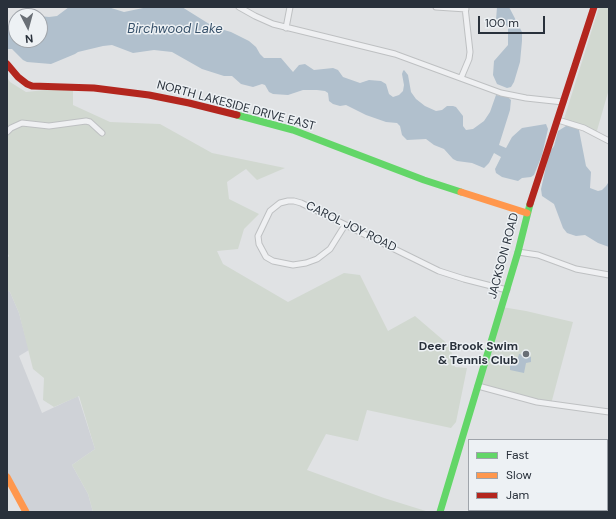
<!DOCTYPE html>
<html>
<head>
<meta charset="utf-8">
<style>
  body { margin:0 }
  #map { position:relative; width:616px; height:519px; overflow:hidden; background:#e0e2e4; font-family:"DM Sans",sans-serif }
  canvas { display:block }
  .frame { position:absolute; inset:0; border:8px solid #29313b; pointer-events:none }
  .legend { position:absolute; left:468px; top:439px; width:140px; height:72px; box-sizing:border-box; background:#edf1f4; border:1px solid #9fa4aa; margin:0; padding:5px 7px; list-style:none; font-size:12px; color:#29313b }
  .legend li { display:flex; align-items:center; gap:8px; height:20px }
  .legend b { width:20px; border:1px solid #9fa4aa }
  .north { position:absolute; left:8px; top:8px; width:40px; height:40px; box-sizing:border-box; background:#edf1f4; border:1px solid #9fa4aa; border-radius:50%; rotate:174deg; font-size:11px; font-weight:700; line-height:16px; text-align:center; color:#29313b }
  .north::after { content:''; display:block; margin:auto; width:14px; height:18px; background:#696f76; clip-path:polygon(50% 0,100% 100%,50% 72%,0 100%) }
  .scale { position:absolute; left:478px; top:16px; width:67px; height:18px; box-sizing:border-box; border:2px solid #29313b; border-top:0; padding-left:5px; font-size:12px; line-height:14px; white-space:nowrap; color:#29313b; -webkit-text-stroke:3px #edf1f4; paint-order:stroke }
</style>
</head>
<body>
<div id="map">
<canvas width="616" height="519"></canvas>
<div class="frame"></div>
<ul class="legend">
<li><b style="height:5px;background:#63d668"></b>Fast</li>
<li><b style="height:5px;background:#ff974d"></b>Slow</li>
<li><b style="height:5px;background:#b3261e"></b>Jam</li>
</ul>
<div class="north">N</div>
<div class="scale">100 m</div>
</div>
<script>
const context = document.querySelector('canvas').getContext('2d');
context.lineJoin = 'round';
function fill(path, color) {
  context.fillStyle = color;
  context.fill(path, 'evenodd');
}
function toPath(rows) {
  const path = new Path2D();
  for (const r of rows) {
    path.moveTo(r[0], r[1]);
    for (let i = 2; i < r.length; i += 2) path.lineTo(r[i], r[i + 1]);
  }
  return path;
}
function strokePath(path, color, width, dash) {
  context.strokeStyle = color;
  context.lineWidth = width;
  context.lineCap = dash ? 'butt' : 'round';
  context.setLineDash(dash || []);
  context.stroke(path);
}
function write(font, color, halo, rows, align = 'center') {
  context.font = font + ' "DM Sans",sans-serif';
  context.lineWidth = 3;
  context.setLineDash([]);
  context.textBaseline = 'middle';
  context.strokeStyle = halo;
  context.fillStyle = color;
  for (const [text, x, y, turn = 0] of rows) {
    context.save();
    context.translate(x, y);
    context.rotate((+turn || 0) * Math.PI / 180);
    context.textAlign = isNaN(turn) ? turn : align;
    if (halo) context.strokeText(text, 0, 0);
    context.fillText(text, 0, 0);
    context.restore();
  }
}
fill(toPath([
  [7,290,10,292,19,313,29,350,19,356,42,413,78,396,95,449,72,465,88,494,93,512,26,512,7,477]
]), '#cfd2d7');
fill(toPath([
  [599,7,609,7,609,89,596,134,564,119],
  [7,77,10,82,26,92,73,87,73,105,110,122,160,124,212,153,285,168,257,180,246,169,227,182,229,199,259,214,244,229,238,249,217,251,223,264,288,302,344,273,360,275,388,331,415,316,450,346,455,367,467,368,456,422,451,428,367,410,358,441,326,434,307,470,384,498,429,512,93,512,88,494,72,465,95,449,79,396,54,407,43,400,44,378,33,369,19,313,10,292,7,290,7,258,9,256,7,252],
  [502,307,526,311,573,322,551,404,478,386]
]), '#d1d8d0');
fill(toPath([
  [69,7,108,7,124,12,148,7,182,7,214,27,231,32,249,41,256,47,260,54,264,58,281,58,293,72,299,65,305,64,314,70,333,68,338,70,343,77,360,83,369,80,381,81,386,84,389,94,393,97,399,95,403,91,404,85,402,74,403,71,404,70,408,75,411,92,416,99,425,106,436,111,442,110,447,106,453,106,456,107,463,116,463,126,466,130,473,129,484,121,490,112,496,95,508,97,511,100,510,110,499,145,506,148,512,137,522,128,546,124,548,129,542,155,534,175,531,177,522,178,518,181,502,177,496,173,495,169,501,157,494,153,489,163,484,168,472,163,457,161,453,159,444,149,434,145,426,139,407,140,402,135,400,126,397,123,386,122,366,115,346,105,340,106,333,104,329,101,328,93,325,91,317,90,303,90,288,95,273,94,269,92,265,85,262,84,253,87,241,84,232,76,224,76,202,69,172,52,154,50,133,53,112,45,103,46,78,52,75,54,51,64,27,62,23,60,12,49,7,49,8,29,11,23,16,19,16,40,40,40,40,16,49,17,57,16],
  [497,7,509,7,522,32,522,41,520,62,514,82,511,87,507,88,497,84,493,75,494,61,508,45,508,28,506,25,496,20],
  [566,126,571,126,579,130,586,166,591,172,590,188,598,191,602,190,606,186,608,183,609,184,609,247,598,243,585,235,576,236,567,233,563,228,554,204,542,196,541,189,549,153,554,146,558,131],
  [519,354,531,357,531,362,526,363,524,373,510,370,510,362,517,361]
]), '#b1c0cd');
strokePath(toPath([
  [607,459,609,460]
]), '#b1c0cd', 1.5);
const street = toPath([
  [239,7,255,16,273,24,395,54,501,93,526,98,563,102],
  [436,7,466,9],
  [286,28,290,7],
  [461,78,469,59,470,52,465,7],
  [558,120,584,128,609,141],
  [7,132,11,128,22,123,49,126,86,121,90,122,102,133],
  [345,225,330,249,317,259,306,263,293,265,273,261,266,257,259,244,258,236,270,211,280,203,288,201,294,201,301,203,439,271,464,279,507,290],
  [518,252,538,255,576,269,609,275],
  [478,386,537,402,609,412],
  [607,502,609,502]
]);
strokePath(street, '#bec0c2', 7);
strokePath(street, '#eff0f2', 5);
strokePath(toPath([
  [237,115,293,130,424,180,461,192],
  [440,512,518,252,530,204]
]), '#63d668', 7);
strokePath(toPath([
  [461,192,527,213],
  [7,477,26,512]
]), '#ff974d', 7);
strokePath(toPath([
  [7,64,18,77,27,84,32,86,94,88,149,95,189,103,237,115],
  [530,204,594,7]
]), '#b3261e', 7);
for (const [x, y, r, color] of [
  [526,354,4,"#696f76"]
]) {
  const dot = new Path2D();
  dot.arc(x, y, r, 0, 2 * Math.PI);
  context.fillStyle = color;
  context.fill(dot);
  strokePath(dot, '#edf1f4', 1.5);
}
write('12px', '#29313b', '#edf1f4', [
  ["NORTH LAKESIDE DRIVE EAST",236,106,15],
  ["CAROL JOY ROAD",351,227,26],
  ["JACKSON ROAD",504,256,-75]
]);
write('bold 12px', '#29313b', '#edf1f4', [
  ["Deer Brook Swim",518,347],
  ["& Tennis Club",518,361]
], 'right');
write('italic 13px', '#38526b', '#edf1f4', [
  ["Birchwood Lake",175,30]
]);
</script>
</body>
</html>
